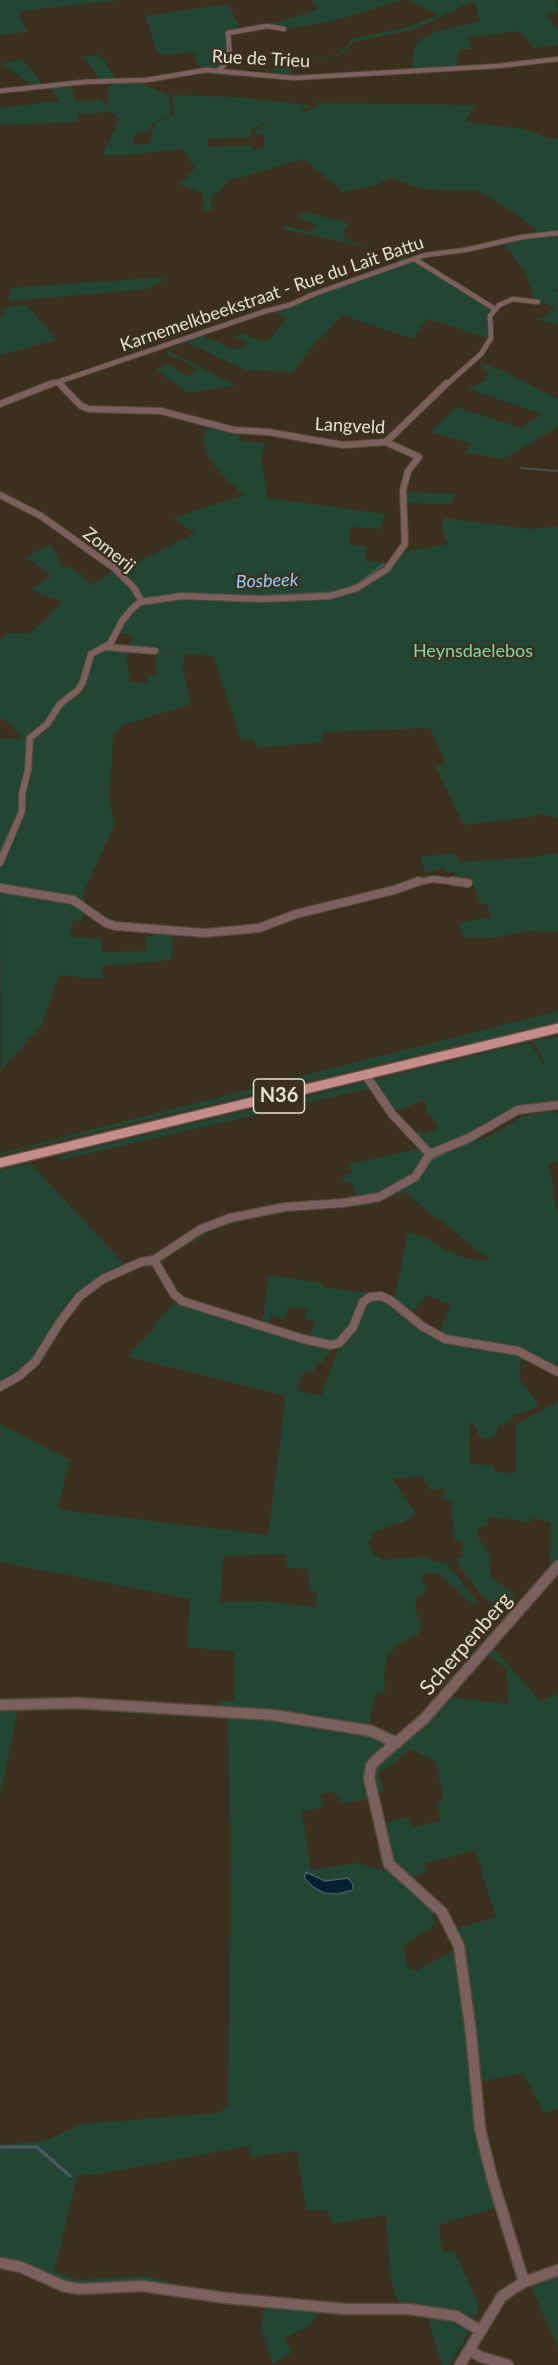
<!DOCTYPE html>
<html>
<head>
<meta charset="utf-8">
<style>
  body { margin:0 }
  canvas { display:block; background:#3b301d }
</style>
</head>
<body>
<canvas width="558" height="2365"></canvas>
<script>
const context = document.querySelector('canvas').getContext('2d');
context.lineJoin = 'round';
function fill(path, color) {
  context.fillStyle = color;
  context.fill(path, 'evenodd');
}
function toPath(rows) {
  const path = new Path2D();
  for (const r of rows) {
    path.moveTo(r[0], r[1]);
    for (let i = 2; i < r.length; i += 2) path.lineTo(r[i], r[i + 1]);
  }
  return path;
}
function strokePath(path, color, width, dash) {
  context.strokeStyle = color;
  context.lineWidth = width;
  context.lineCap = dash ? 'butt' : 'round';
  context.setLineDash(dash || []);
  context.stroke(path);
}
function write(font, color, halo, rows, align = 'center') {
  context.font = font + ' Lato,sans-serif';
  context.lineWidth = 4.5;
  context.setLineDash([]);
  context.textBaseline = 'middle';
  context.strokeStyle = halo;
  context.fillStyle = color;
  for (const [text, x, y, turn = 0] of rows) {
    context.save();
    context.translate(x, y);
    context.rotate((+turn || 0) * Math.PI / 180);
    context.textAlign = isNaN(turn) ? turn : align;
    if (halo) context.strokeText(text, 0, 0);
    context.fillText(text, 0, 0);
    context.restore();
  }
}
fill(toPath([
  [0,0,121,0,19,11,20,18,28,32,0,35],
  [311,0,403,0,329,22,286,29,271,26,230,31,229,57,218,69,201,70,193,52,159,55,145,16,228,4,240,29,269,24,268,23,272,24,318,9],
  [409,0,556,0,558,12,545,14,558,30,558,45,534,48,519,31,469,37,472,49,459,49,459,55,456,56,458,67,412,70,413,53,417,42,435,32,480,21,474,1,415,29,354,42,338,56,290,59,292,78,272,76,276,60,337,55,354,38,406,28,438,15],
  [100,55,117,80,146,79,164,75,160,70,167,75,146,80,102,81,83,57],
  [22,59,45,87,35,88,3,64],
  [113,82,138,82,168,95,169,98,171,115,153,122,148,132,135,133,132,145,149,144,155,122,174,115,172,95,237,97,314,106,301,110,302,112,314,109,317,103,475,105,465,122,524,129,552,140,558,138,558,289,551,292,558,291,558,325,536,319,543,318,555,307,541,302,515,299,535,299,525,272,503,243,475,251,436,255,422,260,492,309,488,315,489,338,427,319,413,339,342,315,311,348,293,372,246,370,184,341,201,335,235,350,249,343,235,337,242,334,267,342,287,319,272,312,297,304,369,272,405,262,388,254,390,253,411,259,435,251,466,247,538,231,509,209,478,191,422,189,392,178,374,186,343,192,304,159,227,181,220,192,211,195,211,210,204,211,203,194,180,184,195,168,182,149,126,155,103,155,119,119,111,112,78,114,78,122,0,125,0,108,59,101,51,88,71,85,75,101,100,100,107,107,109,87],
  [276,117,254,131,257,134,264,134,264,148,253,149,252,145,208,147,208,139,251,137,251,130],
  [305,212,348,223,343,234,345,239,373,248,282,229,286,226,310,232,316,224,297,218],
  [169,277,147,289,9,301,10,288],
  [27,305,57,340,0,355,0,318,8,307],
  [165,349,235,385,189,393,156,370,168,364,186,376,198,371,181,359,169,356],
  [476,361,505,372,558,399,558,427,503,459,464,452,473,444,431,432,456,407,521,428,542,414,468,389,486,380,483,377,490,374],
  [208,425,239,432,239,441,265,443,261,461,268,498,385,514,381,529,352,527,348,544,367,547,365,561,390,563,353,588,339,592,142,600,120,571,195,533,173,518,244,495,225,478,207,456,203,439],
  [405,492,456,494,452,504,404,503],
  [444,518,531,529,558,526,558,818,537,813,537,816,463,825,436,767,446,764,430,728,322,732,323,742,258,748,253,739,241,740,213,656,128,649,132,635,117,632,123,620,142,604,181,598,219,600,343,594,392,565,403,552,448,544,441,529],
  [51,544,63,569,70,566,78,573,80,573,92,586,114,570,130,586,138,600,110,641,92,650,82,683,50,718,31,734,21,809,0,857,0,739,20,739,20,737,11,724,0,718,0,641,6,633,31,633,63,602,31,590,51,576,26,557],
  [103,648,126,650,130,683,147,682,146,676,156,675,155,652,184,654,183,669,191,704,123,725,113,734,110,798,114,826,83,894,85,903,112,920,126,924,233,930,269,923,254,928,214,932,134,928,107,921,82,902,0,887,0,868,4,853,23,813,24,794,30,765,30,741,51,721,61,704,81,687,91,655],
  [454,853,459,862,526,858,558,853,558,932,526,931,500,937,464,938,459,923,491,917,487,904,481,904,470,877,456,879,454,872,447,873,444,867,426,873,420,857],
  [0,890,71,901,84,911,84,914,83,921,73,920,70,937,101,939,102,952,146,951,146,936,152,936,153,932,236,933,368,899,289,920,261,931,223,935,173,934,171,960,102,966,103,979,59,975,41,1026,1,1071],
  [558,1011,558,1022,0,1155,0,1153],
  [558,1036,558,1101,523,1107,443,1148,448,1152,476,1138,481,1141,523,1116,548,1112,558,1113,558,1162,549,1163,556,1210,558,1210,558,1371,540,1359,439,1335,450,1304,426,1295,410,1315,394,1301,408,1232,426,1238,447,1251,467,1259,491,1261,404,1192,370,1205,289,1212,244,1220,211,1230,191,1244,187,1241,213,1225,264,1212,350,1202,348,1198,356,1196,352,1183,345,1183,342,1175,352,1173,349,1164,419,1149,414,1142,412,1134,419,1130,425,1134,438,1128,437,1123,427,1112,425,1102,424,1100,394,1112,373,1080,530,1042,543,1065,545,1064,533,1041],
  [365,1082,371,1088,60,1160,58,1156],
  [30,1163,125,1265,99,1277,76,1293,64,1308,30,1365,0,1386,0,1170],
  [269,1275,322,1283,322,1287,377,1294,372,1295,342,1339,327,1343,308,1339,315,1321,304,1319,307,1309,288,1307,285,1318,271,1315,269,1328,262,1326],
  [377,1300,385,1301,427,1333,452,1345,521,1355,519,1379,540,1406,513,1416,509,1422,500,1425,494,1437,486,1439,480,1437,473,1423,469,1423,470,1464,491,1465,495,1468,495,1472,516,1473,516,1424,558,1402,558,1573,555,1576,549,1568,551,1522,531,1518,531,1522,488,1517,487,1525,478,1528,476,1533,490,1557,489,1566,493,1579,513,1593,514,1598,510,1607,506,1608,484,1599,459,1566,456,1558,463,1557,462,1541,455,1541,451,1501,445,1501,443,1488,431,1490,421,1476,392,1479,416,1514,404,1522,376,1531,368,1543,375,1556,384,1560,425,1556,433,1561,446,1563,477,1602,474,1605,438,1573,423,1574,422,1582,426,1587,424,1594,417,1597,415,1609,422,1626,418,1634,396,1646,387,1658,384,1673,385,1691,383,1694,376,1692,369,1724,402,1736,446,1697,508,1704,507,1669,488,1654,493,1648,540,1701,558,1694,558,2109,544,2113,523,2073,479,2082,467,1972,458,1928,496,1917,475,1850,424,1864,427,1871,418,1875,413,1881,431,1898,434,1925,403,1946,408,1967,411,1970,417,1970,457,1949,472,2086,497,2207,439,2225,442,2252,454,2251,479,2305,463,2343,450,2365,442,2365,425,2309,399,2306,391,2279,386,2215,333,2224,327,2210,306,2210,297,2151,251,2157,248,2146,94,2175,78,2174,54,2272,78,2280,145,2276,171,2283,168,2286,81,2287,0,2261,0,2145,44,2141,82,2124,218,2113,228,2107,231,1869,228,1719,45,1708,18,1709,0,1796,0,1707,218,1710,219,1701,234,1701,234,1651,187,1647,190,1599,0,1562,0,1424,70,1460,58,1506,61,1510,268,1535,286,1396,133,1358,128,1355,154,1329,155,1323,175,1303,264,1331,329,1348,331,1350,324,1361,316,1364,313,1372,304,1371,297,1390,321,1396,338,1350,335,1349,351,1337,368,1303],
  [286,1554,287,1568,308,1569,310,1591,317,1591,316,1607,263,1601,220,1602,224,1556],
  [410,1749,436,1761,443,1798,437,1803,440,1821,411,1827,408,1817,387,1822,383,1825,386,1842,377,1845,384,1871,358,1863,311,1870,302,1811,323,1808,320,1794,334,1792,343,1803,370,1799,376,1793,383,1792,379,1772,392,1765],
  [308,1873,318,1879,332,1881,353,1890,338,1894,324,1893],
  [558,2272,558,2347,530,2285],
  [264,2305,323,2309,308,2327,285,2337,291,2353,273,2364,261,2330]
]), '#234533');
const water = toPath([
  [306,1872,325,1881,348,1878,353,1884,353,1890,338,1894,324,1893,313,1887,304,1878,306,1872]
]);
fill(water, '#062033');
strokePath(water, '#4a5a63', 1.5);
strokePath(toPath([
  [521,468,558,471],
  [352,587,384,564],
  [254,596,335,592],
  [89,653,99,647],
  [26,737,37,729],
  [26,740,26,752],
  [0,852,13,824]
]), '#4a5a63', 1.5);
strokePath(toPath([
  [420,1176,431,1160,451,1149],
  [390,1195,411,1183],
  [347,1206,377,1201],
  [39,1362,45,1355]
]), '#4a5a63', 2);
strokePath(toPath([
  [0,2147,37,2147,70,2176]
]), '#4a5a63', 3);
const minorFar3 = toPath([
  [219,70,230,59,228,33,267,26,284,29],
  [0,91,84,82,147,80,206,70,294,78,498,66,558,59],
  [416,260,495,309],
  [58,382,61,385],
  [49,385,266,311,290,305,314,294,425,255,465,250,522,237,558,233],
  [446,385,481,354,491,338,490,316,499,305,513,299,538,302]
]);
const minorFar2 = toPath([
  [0,404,53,383],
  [386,442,447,383],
  [0,495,41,516,114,568,134,588,142,602],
  [105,647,155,651],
  [0,863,22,811,22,794,28,770,30,738,47,724,60,704,78,690,83,682,91,654,110,644,122,621,131,610,140,602,182,596,264,599,330,596,357,588,387,569,405,544,403,490,408,471,419,457,386,442,343,445,268,432,234,430,161,411,88,409,80,405,59,383],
  [415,883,433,879,465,883]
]);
const minorFar1 = toPath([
  [452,881,468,883],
  [0,888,73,900,106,923,115,926,205,933,259,928,296,914,394,890,419,881],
  [365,1074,392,1114,430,1154],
  [154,1260,174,1294,182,1301,303,1339,331,1345,339,1343,353,1327,363,1302,370,1297,381,1296,390,1300,422,1326,445,1339,518,1351,558,1372],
  [0,1387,19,1376,35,1362,60,1322,80,1296,103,1279,141,1262,154,1260,201,1229,230,1218,285,1207,343,1203,379,1197,415,1177,430,1154,469,1138,518,1110,558,1105]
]);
const minor = toPath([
  [0,1705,77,1703,273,1715,371,1731,397,1743],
  [0,2263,21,2267,63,2286,80,2289,142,2286,226,2298,345,2309,409,2309,456,2316,481,2331],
  [524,2282,492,2178,480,2129,471,2033,459,1946,442,1912,389,1864,369,1778,371,1766,376,1760,424,1719,558,1566],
  [469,2350,481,2357,508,2365],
  [460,2365,502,2296,524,2282,558,2270]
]);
const major = toPath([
  [0,1163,558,1028]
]);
strokePath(minorFar3, '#574c3a', 6);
strokePath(minorFar2, '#574c3a', 8);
strokePath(minorFar1, '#574c3a', 10);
strokePath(minor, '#574c3a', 13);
strokePath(major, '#574c3a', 12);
strokePath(minorFar3, '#7c605e', 4.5);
strokePath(minorFar2, '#7c605e', 6);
strokePath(minorFar1, '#7c605e', 8);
strokePath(minor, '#7c605e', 10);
strokePath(major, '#c58d89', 9);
write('18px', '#e7e0d4', '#3b301d', [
  ["Rue de Trieu",261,59,3],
  ["Karnemelkbeekstraat - Rue du Lait Battu",272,294,-19],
  ["Langveld",350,426,3],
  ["Zomerij",109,550,38]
]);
write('italic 18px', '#93cdfb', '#3b301d', [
  ["Bosbeek",267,581,-2]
]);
write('18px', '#7fd7a6', '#3b301d', [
  ["Heynsdaelebos",473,651]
]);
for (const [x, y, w] of [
  [279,1096,51]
]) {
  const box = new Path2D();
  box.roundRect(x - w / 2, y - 17, w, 34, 4.5);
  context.fillStyle = '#3b301d';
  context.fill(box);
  strokePath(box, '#e7e0d4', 1.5);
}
write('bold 20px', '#e7e0d4', null, [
  ["N36",279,1096]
]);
write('21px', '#e7e0d4', '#3b301d', [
  ["Scherpenberg",466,1644,-49]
]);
</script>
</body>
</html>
